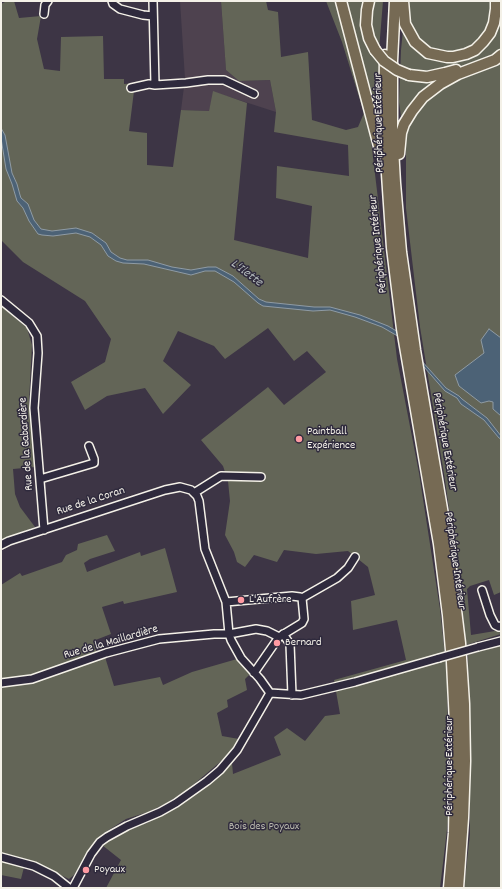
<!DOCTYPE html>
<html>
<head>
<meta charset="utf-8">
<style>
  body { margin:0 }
  #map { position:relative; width:502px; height:889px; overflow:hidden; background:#3d3545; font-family:Dekko,sans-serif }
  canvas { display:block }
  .frame { position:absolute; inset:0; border:2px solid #f4f1e8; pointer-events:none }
</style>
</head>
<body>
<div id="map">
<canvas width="502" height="889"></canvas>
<div class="frame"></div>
</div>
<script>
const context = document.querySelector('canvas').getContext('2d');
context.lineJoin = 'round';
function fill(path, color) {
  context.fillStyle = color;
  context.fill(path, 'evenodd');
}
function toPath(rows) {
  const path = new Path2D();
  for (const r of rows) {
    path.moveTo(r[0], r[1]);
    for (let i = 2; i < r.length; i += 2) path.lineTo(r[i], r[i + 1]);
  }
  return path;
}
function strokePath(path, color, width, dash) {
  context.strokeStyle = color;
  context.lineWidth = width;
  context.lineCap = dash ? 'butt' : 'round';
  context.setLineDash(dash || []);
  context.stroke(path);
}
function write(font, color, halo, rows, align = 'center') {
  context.font = font + ' Dekko,sans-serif';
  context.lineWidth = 3;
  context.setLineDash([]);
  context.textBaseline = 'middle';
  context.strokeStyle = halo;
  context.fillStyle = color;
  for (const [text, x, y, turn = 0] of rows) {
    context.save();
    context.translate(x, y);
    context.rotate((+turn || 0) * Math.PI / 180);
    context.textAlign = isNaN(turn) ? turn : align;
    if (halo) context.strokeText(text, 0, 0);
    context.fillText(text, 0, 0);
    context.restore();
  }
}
fill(toPath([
  [180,1,221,1,226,70,239,81,270,80,276,112,214,92,209,111,181,110,185,79]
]), '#4e424f');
fill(toPath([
  [7,1,14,1,19,18,41,16,37,39,44,69,60,71,61,37,103,36,104,79,124,79,124,84,135,83,129,131,147,133,147,165,173,167,181,110,209,111,213,91,247,103,234,240,308,258,312,206,276,198,277,166,349,176,348,145,274,132,276,112,270,80,239,81,226,70,221,1,266,1,268,10,278,12,281,57,308,52,312,120,346,130,358,127,364,113,342,42,326,1,337,1,368,115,397,359,419,473,440,609,447,673,449,813,440,888,106,888,121,860,102,845,109,839,132,827,147,823,180,806,220,775,232,763,233,774,281,755,274,737,287,728,305,741,325,716,340,714,334,680,406,660,397,620,353,630,351,601,375,595,368,567,348,551,316,554,284,550,277,562,254,555,245,567,237,562,234,552,225,535,230,501,228,481,223,466,201,440,268,387,284,405,326,372,307,351,294,361,268,328,225,359,214,346,178,331,163,361,191,385,163,414,145,388,107,396,85,410,71,382,105,362,111,339,85,301,23,262,1,240,1,4],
  [344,1,364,1,361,22,363,36,367,47,379,64,377,122],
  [371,1,383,1,379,50,372,39,369,15],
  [406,1,501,1,501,592,494,595,489,580,470,586,467,589,471,635,501,630,501,634,466,645,461,595,445,480,420,327,406,208,406,154,399,102,401,50],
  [1,306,27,328,32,345,29,401,35,467,13,469,15,494,20,507,35,527,11,536,1,541],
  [107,535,115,551,90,559,84,563,87,572,140,552,141,556,165,548,177,592,124,604,123,601,102,607,111,634,93,641,97,653,35,675,1,680,1,585,20,573,22,576,62,562,66,555,77,550,78,544],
  [501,645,501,888,464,888,470,834,468,655],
  [105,657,114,686,160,677,163,685,192,672,237,659,250,674,245,679,247,690,227,700,228,707,217,713,222,736,239,739,226,757,187,790,165,804,148,812,126,819,104,833,91,848,74,875,69,879,28,860,1,853,1,686,57,673],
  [1,861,24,867,21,879,1,875]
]), '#636557');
const water = toPath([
  [1,128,5,135,12,173,17,184,20,195,21,198,28,204,34,220,41,229,52,231,76,228,92,233,106,243,111,252,120,258,127,260,148,260,172,267,191,270,208,267,216,267,233,276,259,299,266,302,314,307,330,307,360,315,388,326,405,336,420,359,446,388,459,396,462,399,487,418,501,436,501,439,499,438,484,420,461,404,457,398,445,391,424,367,406,353,401,338,382,327,355,317,330,310,313,311,263,306,258,303,234,282,215,271,205,271,191,275,187,274,144,264,123,263,116,261,108,256,101,245,90,237,76,233,53,236,42,235,38,234,29,221,23,208,17,201,12,184,6,169,1,138,1,128],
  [489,329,501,338,501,416,493,409,493,402,489,401,481,403,459,386,455,375,484,353,481,340,489,329]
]);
fill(water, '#4c6276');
strokePath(water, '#8f9ba4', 1);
const minor = toPath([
  [112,1,113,4,120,9,143,15,153,16],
  [153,1,155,85],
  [44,14,45,5,48,1],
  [131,88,149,84,155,85,186,83,208,80,224,80,254,94],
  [1,300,29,323,37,336,38,353,34,408,44,530],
  [40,479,94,463,94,459,89,446],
  [194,493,221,476,261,477],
  [1,545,9,541,165,490,180,487,191,490,197,496,199,501,205,549,226,602,229,634,231,640,241,658,260,679,270,693],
  [482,590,490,615,495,625,499,627,501,626],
  [302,598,337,578,348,568,355,557],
  [226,602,292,596,300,597,302,598],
  [283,634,290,644,292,695],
  [478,647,501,641],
  [254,673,279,637,302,623,304,619,302,598],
  [1,683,32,679,106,653,159,639,214,634,229,634,256,629,267,631,279,637],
  [270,693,301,695,355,682,439,658],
  [1,857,34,866,54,876,69,888],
  [73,888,91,854,100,842,107,837,127,826,160,812,176,803,207,781,220,770,237,750,270,693]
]);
const highway = toPath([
  [341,1,380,150],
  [369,1,367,10,366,25,369,38,375,50],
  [395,1,392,61,392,130,395,183,401,252,415,350,448,544,460,643,464,704,465,761,463,818,458,888],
  [403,1,405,24,415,42,428,53,447,57,453,57,466,54,475,50,483,42,490,33,494,23,496,9,496,1],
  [385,55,384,130,392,248,402,329,439,544,448,615,452,662,455,723,455,785,454,833,449,888],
  [409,75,427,77,445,73,456,70],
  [399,154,401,133,404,124,412,111,423,97,440,84,458,74,495,60,501,55]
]);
strokePath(minor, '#f4f1e8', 10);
strokePath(highway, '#f4f1e8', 13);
strokePath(minor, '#2f2a3d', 7);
strokePath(highway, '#766a54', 10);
const minorBridge = toPath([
  [439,658,478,647]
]);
const highwayBridge = toPath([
  [375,50,384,61,397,70,409,75]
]);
strokePath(minorBridge, '#f4f1e8', 10, []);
strokePath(highwayBridge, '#f4f1e8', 13, []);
strokePath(minorBridge, '#2f2a3d', 7);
strokePath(highwayBridge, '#766a54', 10);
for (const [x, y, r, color] of [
  [299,439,4,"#ff9aa2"],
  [241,600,4,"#ff9aa2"],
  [277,643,4,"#ff9aa2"],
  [86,870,4,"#ff9aa2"]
]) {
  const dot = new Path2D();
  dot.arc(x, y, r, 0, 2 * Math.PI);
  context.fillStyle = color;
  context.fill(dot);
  strokePath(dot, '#2f2a3d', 1.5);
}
write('12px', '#f4f1e8', '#2f2a3d', [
  ["Périphérique Extérieur",380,123,-91],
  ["Périphérique Intérieur",379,244,-96],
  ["Périphérique Extérieur",444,442,80],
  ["Rue de la Gabardière",27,444,-94],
  ["Rue de la Coran",91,502,-18],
  ["Périphérique Intérieur",454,561,82],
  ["Rue de la Maillardière",111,643,-16],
  ["Périphérique Extérieur",450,766,-90]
]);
write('12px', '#f4f1e8', '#2f2a3d', [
  ["Paintball",307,432],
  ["Expérience",307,446],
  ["L'Aufrère",249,600],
  ["Bernard",285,643],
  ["Poyaux",94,870]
], 'left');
write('12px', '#bab9ae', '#2f2a3d', [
  ["Bois des Poyaux",264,827]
]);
write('italic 13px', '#b1b8ba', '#2f2a3d', [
  ["L'Ilette",246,274,37]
]);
</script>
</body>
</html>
